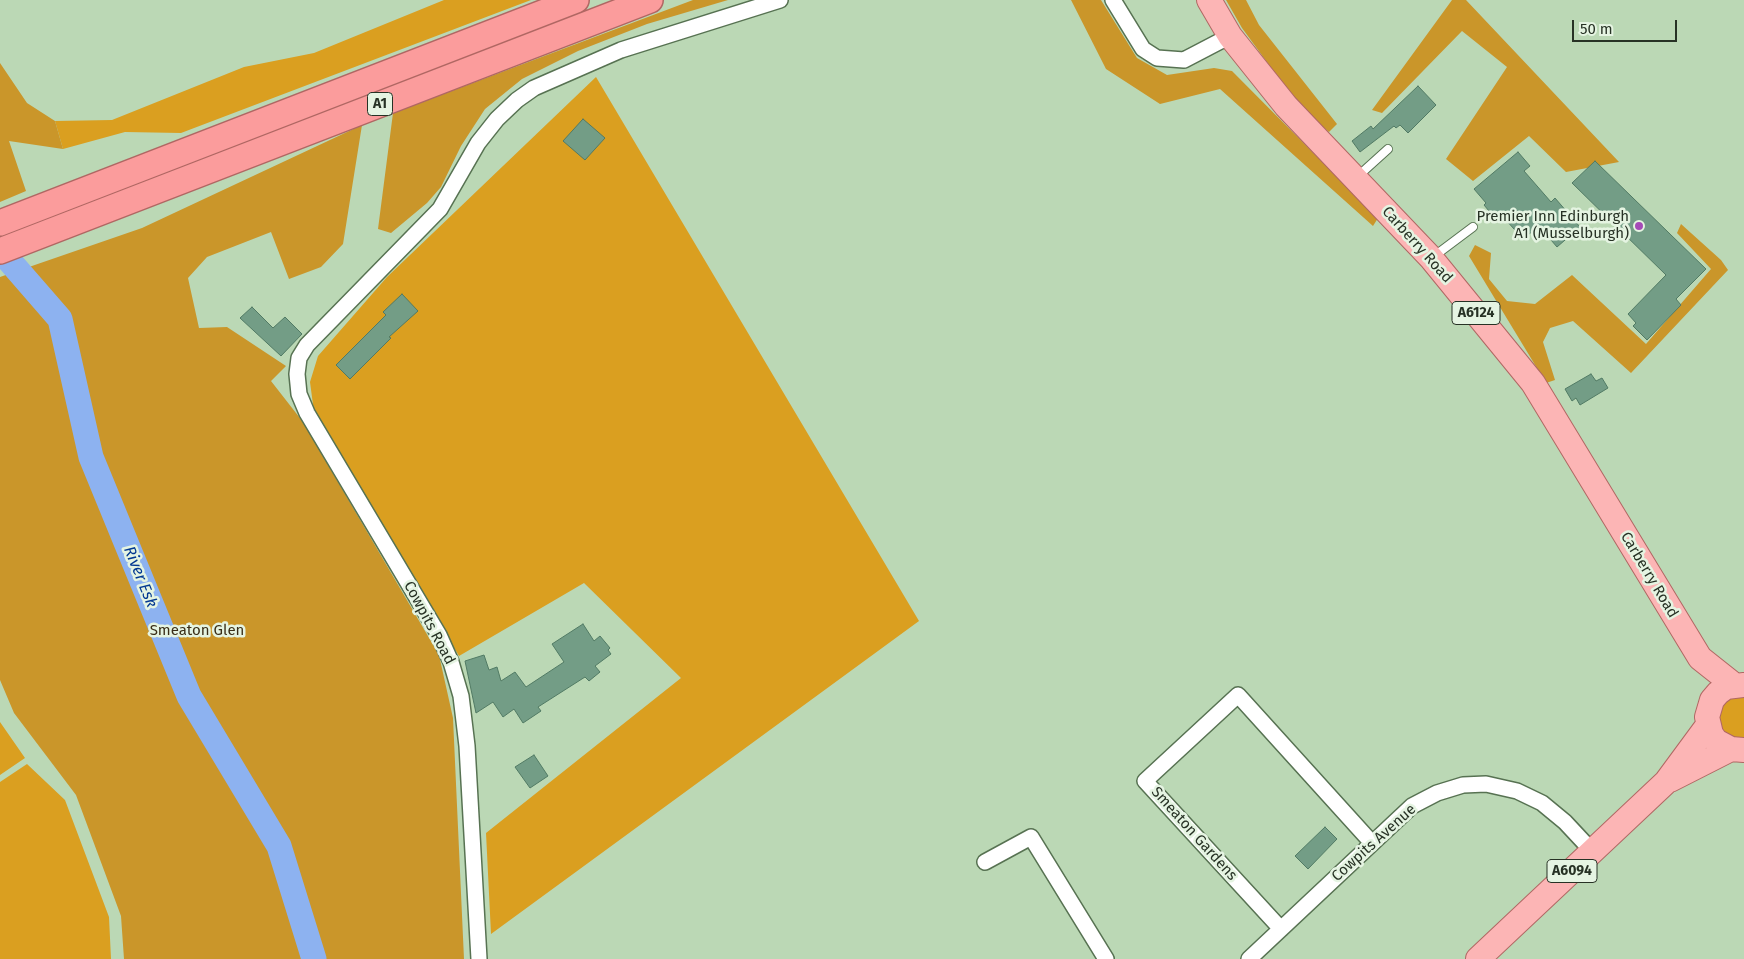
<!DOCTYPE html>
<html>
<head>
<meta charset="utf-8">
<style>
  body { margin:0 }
  #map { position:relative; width:1744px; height:959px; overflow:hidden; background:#bbd8b5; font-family:"Fira Sans",sans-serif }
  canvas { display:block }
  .scale { position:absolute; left:1572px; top:20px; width:105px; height:22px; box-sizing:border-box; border:2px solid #273225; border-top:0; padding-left:6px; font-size:15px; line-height:18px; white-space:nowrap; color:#273225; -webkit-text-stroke:4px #e5f4e2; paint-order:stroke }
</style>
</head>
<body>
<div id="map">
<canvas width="1744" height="959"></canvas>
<div class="scale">50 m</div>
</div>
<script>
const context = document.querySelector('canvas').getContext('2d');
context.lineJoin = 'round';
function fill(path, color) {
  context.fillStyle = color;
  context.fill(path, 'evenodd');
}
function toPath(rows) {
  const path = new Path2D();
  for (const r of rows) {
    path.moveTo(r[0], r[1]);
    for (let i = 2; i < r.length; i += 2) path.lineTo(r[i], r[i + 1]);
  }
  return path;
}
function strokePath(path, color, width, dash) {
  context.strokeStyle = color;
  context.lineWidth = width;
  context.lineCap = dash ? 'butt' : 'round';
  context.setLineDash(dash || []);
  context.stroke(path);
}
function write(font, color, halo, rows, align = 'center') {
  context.font = font + ' "Fira Sans",sans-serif';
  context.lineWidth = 5;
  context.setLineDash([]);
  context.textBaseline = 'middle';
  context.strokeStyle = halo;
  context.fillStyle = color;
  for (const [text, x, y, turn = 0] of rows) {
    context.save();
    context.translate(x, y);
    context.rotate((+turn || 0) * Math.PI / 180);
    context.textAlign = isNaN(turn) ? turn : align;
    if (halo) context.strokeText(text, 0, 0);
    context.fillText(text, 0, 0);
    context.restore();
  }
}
fill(toPath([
  [444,0,531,0,181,133,125,132,63,149,55,121,112,120,244,67,314,53],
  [596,77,919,621,491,934,486,833,681,678,584,583,459,656,314,412,310,382,318,356,387,277],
  [1744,695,1744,740,1723,734,1717,713,1720,706,1731,696],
  [0,722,25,758,0,775],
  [27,764,65,800,109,917,111,959,0,959,0,782]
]), '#da9f20');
fill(toPath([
  [693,0,728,0,647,24,578,51,522,79,485,109,461,146,441,187,427,203,391,233,378,229,393,113],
  [1071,0,1101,0,1137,58,1167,75,1214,68,1232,71,1378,218,1373,226,1220,89,1160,104,1106,69],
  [1226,0,1246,0,1259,25,1337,124,1329,132,1302,110,1242,28],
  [1452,0,1466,0,1619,162,1566,172,1529,136,1473,181,1446,159,1507,67,1462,31,1382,113,1372,110],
  [0,63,27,103,55,121,63,149,9,141,26,191,0,202],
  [362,125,343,244,321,267,289,279,271,232,207,257,188,278,199,328,227,327,286,366,271,381,303,422,439,655,453,718,464,959,124,959,121,916,76,795,14,713,0,680,0,277,142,228],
  [1681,224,1721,260,1728,270,1631,373,1573,321,1550,328,1543,342,1555,380,1546,383,1469,256,1475,245,1491,253,1489,279,1507,301,1535,304,1572,275,1646,344,1711,269,1677,233]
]), '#ca962a');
strokePath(toPath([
  [0,250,60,319,91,457,189,696,279,846,314,959]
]), '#8db2f0', 25);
const building = toPath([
  [1418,86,1436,105,1408,133,1400,125,1396,128,1394,126,1360,152,1352,141,1371,126,1373,129,1418,86],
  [583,119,605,138,585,160,563,141,583,119],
  [1518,152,1530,166,1524,171,1551,202,1555,198,1580,227,1557,247,1539,226,1523,239,1505,219,1499,223,1484,205,1486,203,1474,189,1518,152],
  [1595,161,1706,269,1676,299,1681,305,1647,340,1633,326,1636,323,1628,314,1666,275,1572,183,1595,161],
  [402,294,418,311,389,337,391,338,350,379,336,365,386,315,383,312,402,294],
  [252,307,273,328,285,317,302,334,281,356,240,318,252,307],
  [1591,374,1596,381,1602,378,1608,388,1580,405,1576,398,1572,401,1565,389,1591,374],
  [583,624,594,641,600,636,610,648,608,650,611,654,595,666,600,672,589,681,585,677,538,707,541,711,523,723,514,709,503,717,493,702,476,713,465,661,484,655,489,670,497,667,501,681,515,672,526,687,564,662,552,644,583,624],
  [534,755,548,776,530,788,515,767,534,755],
  [1325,827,1337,839,1308,869,1295,856,1325,827]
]);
fill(building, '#739d86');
strokePath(building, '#517a64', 1);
const service = toPath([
  [1357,177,1388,149],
  [1433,257,1473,227]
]);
const minor = toPath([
  [1113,0,1143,49,1157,58,1184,60,1230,36],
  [985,862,1031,837,1106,959],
  [1281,929,1145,781,1238,695,1372,843],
  [479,959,467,746,461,696,451,662,439,635,307,413,299,394,297,374,299,358,307,345,440,209,478,143,497,119,517,100,534,88,621,50,780,0],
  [1249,959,1412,806,1437,793,1463,785,1486,784,1517,791,1542,803,1565,822,1593,852]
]);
const primary = toPath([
  [1209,0,1230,36,1286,106,1431,258,1533,383,1700,658,1734,685],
  [1744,685,1726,687,1718,693,1712,700,1707,717,1711,734,1716,741,1731,749,1744,750],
  [1670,780,1731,749],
  [1478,959,1666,782,1708,725]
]);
const trunk = toPath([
  [0,223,576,0],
  [0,251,650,0]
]);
strokePath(service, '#577252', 10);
strokePath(minor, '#577252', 18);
strokePath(primary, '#b06763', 26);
strokePath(trunk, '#b06763', 28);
strokePath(service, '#fff', 8);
strokePath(minor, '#fff', 15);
strokePath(primary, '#fcb5b5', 24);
strokePath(trunk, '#fb9c9c', 25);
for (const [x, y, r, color] of [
  [1639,226,5,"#a54bb7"]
]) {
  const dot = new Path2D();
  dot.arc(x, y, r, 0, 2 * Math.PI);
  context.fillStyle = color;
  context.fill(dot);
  strokePath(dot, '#e5f4e2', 2);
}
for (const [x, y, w] of [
  [380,104,25],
  [1476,313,48],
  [1572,871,50]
]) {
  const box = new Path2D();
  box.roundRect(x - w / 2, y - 11.5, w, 23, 4);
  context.fillStyle = '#e5f4e2';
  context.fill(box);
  strokePath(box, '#273225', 1);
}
write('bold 14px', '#273225', null, [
  ["A1",380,104],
  ["A6124",1476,313],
  ["A6094",1572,871]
]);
write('15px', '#273225', '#e5f4e2', [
  ["Premier Inn Edinburgh",1629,217],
  ["A1 (Musselburgh)",1629,234]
], 'right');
write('15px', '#273225', '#e5f4e2', [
  ["Carberry Road",1417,245,48],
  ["Carberry Road",1649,575,59],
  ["Cowpits Road",429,623,62],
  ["Smeaton Gardens",1194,834,48],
  ["Cowpits Avenue",1374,843,-42]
]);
write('15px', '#3a2e18', '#e5f4e2', [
  ["Smeaton Glen",197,631]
]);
write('italic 16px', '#023891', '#e5f4e2', [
  ["River Esk",140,577,68]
]);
</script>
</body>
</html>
